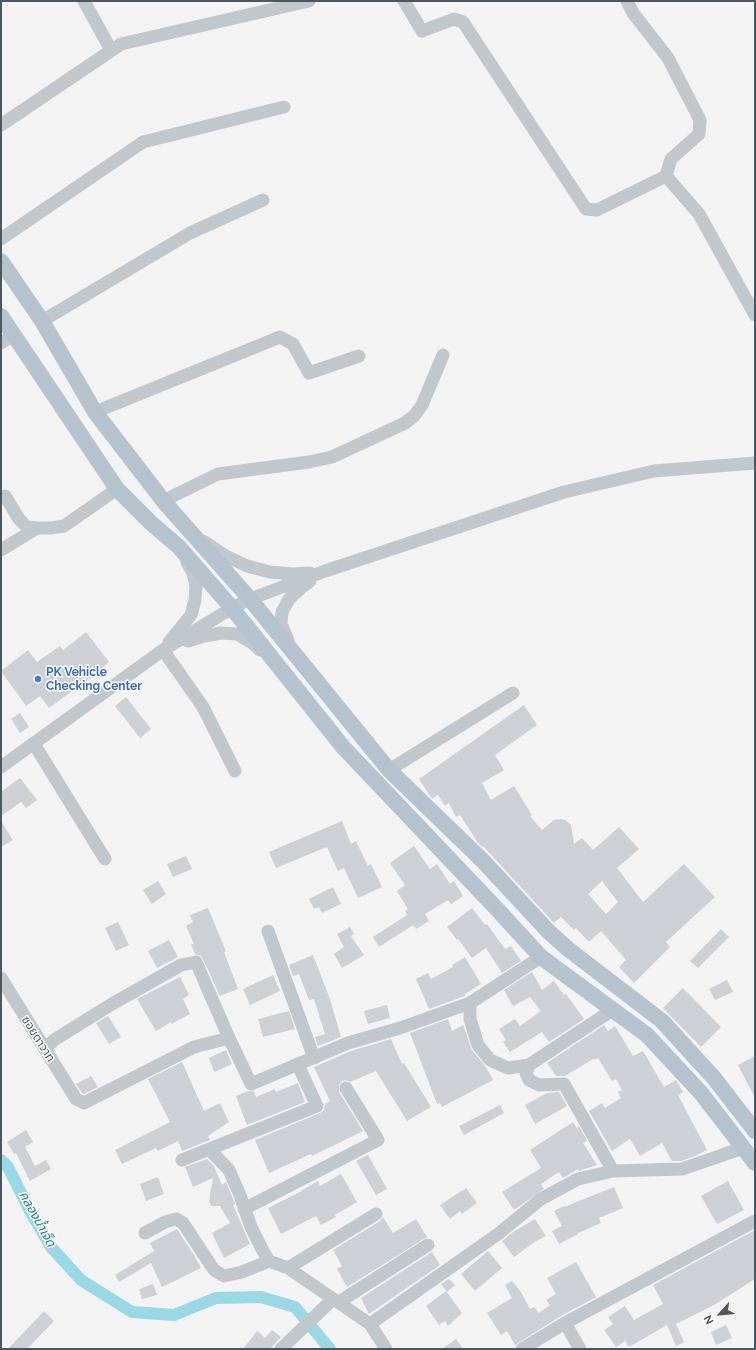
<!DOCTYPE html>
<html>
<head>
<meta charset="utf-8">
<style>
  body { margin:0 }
  #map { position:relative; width:756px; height:1350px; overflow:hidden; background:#f4f3f3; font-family:Raleway,sans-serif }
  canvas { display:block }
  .frame { position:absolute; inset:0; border:2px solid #4c575e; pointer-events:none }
  .north { position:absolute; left:700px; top:1294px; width:40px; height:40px; -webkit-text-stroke:3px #fff; paint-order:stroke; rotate:243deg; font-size:11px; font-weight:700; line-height:16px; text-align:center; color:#4c575e }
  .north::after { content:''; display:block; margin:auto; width:14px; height:18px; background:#4c575e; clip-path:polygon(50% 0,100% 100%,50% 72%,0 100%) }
</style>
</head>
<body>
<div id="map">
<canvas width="756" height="1350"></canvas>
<div class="frame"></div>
<div class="north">N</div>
</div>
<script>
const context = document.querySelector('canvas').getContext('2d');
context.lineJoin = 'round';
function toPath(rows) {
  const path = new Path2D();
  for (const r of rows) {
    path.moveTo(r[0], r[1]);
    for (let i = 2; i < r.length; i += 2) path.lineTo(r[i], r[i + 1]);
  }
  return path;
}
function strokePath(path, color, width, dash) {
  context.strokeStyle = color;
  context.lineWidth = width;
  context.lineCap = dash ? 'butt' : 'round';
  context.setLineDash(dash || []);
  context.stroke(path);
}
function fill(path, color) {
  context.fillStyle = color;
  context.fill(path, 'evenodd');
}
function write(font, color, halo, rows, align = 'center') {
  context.font = font + ' Raleway,"Noto Sans Thai",sans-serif';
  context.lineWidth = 3;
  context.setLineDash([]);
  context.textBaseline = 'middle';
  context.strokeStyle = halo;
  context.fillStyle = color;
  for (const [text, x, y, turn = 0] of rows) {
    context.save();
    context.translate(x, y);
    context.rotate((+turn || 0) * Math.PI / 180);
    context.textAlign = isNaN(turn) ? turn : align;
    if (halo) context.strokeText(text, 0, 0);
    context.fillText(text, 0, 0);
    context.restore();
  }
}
strokePath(toPath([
  [1,1160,8,1167,29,1209,51,1247,81,1280,132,1312,174,1315,216,1298,261,1297,295,1307,330,1349]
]), '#98d9e5', 12);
fill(toPath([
  [86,632,109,662,86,681,49,708,40,696,26,706,1,671,28,650,37,662,60,646,63,650],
  [126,697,151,729,140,738,115,706],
  [524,705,537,725,495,755,504,770,482,783,491,800,514,786,532,815,530,816,542,830,554,820,560,819,565,820,571,825,574,844,582,838,593,850,619,827,639,849,617,868,643,902,684,864,715,897,666,942,670,947,634,983,619,967,626,960,601,931,589,942,576,928,574,930,561,917,554,923,483,846,482,847,478,843,460,815,456,817,449,803,445,806,438,795,432,799,419,779],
  [602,881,618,902,606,914,588,894],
  [20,713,29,727,20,733,11,719],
  [20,778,37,800,26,808,21,802,1,816,1,792],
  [1,821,13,840,1,847],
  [342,821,351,844,356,841,368,866,371,864,382,887,358,898,344,868,338,871,327,847,276,868,269,852],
  [414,846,430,869,437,864,450,884,454,881,463,896,451,904,448,900,425,914,429,921,416,929,413,925,379,947,373,937,407,915,405,911,408,909,397,891,405,885,390,863],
  [186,856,192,869,173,877,167,864],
  [158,881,166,894,152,904,143,890],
  [333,887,341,904,322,913,319,907,314,909,309,899],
  [208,908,226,951,224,952,238,989,220,996,203,959,201,956,195,954,191,944,194,944,186,926,193,922,190,915],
  [472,908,485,925,487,924,505,949,511,946,521,961,502,973,486,948,472,958,458,939,457,940,447,927],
  [118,922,129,945,116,951,105,928],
  [350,927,354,934,351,936,364,955,342,968,334,954,344,947,337,934],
  [721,929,729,937,698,968,690,961],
  [169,940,178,957,157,968,148,951],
  [313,955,330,999,341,1037,318,1046,315,1037,325,1034,314,999,309,1000,299,974,293,976,289,965],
  [465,957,481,984,465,994,465,996,429,1009,416,979,428,973,431,979,453,967,452,965],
  [532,972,542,990,554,981,564,995,566,994,584,1019,549,1042,542,1032,510,1052,503,1042,506,1040,499,1029,515,1019,520,1026,541,1011,530,997,513,1006,504,990],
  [273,975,280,991,250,1005,243,989],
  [180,977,189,995,183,999,190,1014,171,1024,171,1022,156,1031,137,999],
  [727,980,733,992,715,1000,709,989],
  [683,988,721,1027,701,1047,663,1008],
  [387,1005,390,1018,368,1024,364,1011],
  [289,1011,295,1029,263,1037,258,1019],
  [108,1016,121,1037,109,1044,96,1023],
  [448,1019,452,1031,463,1025,472,1050,486,1067,493,1080,442,1107,440,1103,437,1104,410,1033],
  [604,1025,608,1031,615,1026,633,1056,643,1051,664,1087,676,1080,683,1092,678,1095,707,1150,695,1156,681,1161,672,1161,662,1143,640,1156,630,1139,612,1151,589,1111,602,1103,605,1108,621,1098,618,1092,622,1090,616,1079,612,1081,598,1058,594,1060,593,1059,565,1076,556,1076,547,1063],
  [391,1039,402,1064,404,1063,431,1107,407,1121,376,1071,350,1082,346,1080,342,1081,339,1085,339,1092,363,1131,312,1156,311,1154,269,1173,255,1140,320,1113,324,1110,325,1104,330,1101,314,1067,351,1051],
  [226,1050,232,1064,214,1072,209,1058],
  [755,1056,755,1098,738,1065],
  [182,1062,204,1111,220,1103,229,1122,208,1136,210,1140,182,1151,178,1141,158,1151,156,1148,122,1164,115,1150,170,1122,148,1079],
  [91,1076,98,1087,84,1094,82,1093,76,1084],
  [298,1083,305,1102,247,1125,236,1096,248,1091,254,1091,256,1097,275,1089,276,1092],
  [559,1092,567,1106,535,1124,525,1105,547,1093],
  [500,1105,504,1113,464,1135,459,1126],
  [573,1122,577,1128,579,1126,587,1141,583,1143,597,1165,579,1171,578,1169,563,1178,559,1172,541,1184,544,1189,514,1210,502,1192,541,1168,530,1150],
  [26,1130,33,1142,25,1147,35,1166,46,1160,51,1169,30,1181,16,1153,14,1154,7,1142],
  [368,1155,387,1189,376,1195,356,1161],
  [207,1159,214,1166,222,1185,226,1182,235,1204,233,1205,250,1244,224,1258,212,1233,230,1223,220,1206,211,1206,209,1201,213,1178,193,1187,185,1167],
  [341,1174,357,1202,335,1215,336,1217,321,1225,316,1216,281,1234,268,1208,302,1191,302,1190,318,1181,320,1186],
  [158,1177,164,1194,146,1201,140,1184],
  [728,1181,744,1210,717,1224,701,1196],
  [614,1187,623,1208,599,1218,601,1223,578,1233,578,1234,559,1244,552,1231,562,1226,554,1211,564,1206,564,1207],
  [466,1188,477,1203,462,1214,460,1211,450,1219,440,1205],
  [383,1217,393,1233,416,1219,427,1237,347,1287,337,1269,342,1266,333,1250,380,1221],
  [535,1219,546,1236,536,1241,514,1257,502,1241,513,1232],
  [177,1229,194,1255,201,1268,162,1287,151,1263,119,1282,115,1275,154,1251,150,1243],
  [755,1230,755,1279,714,1305,676,1324,684,1342,676,1346,667,1325,629,1347,625,1341,616,1347,604,1330,613,1324,608,1317,625,1306,634,1320,663,1304,653,1285],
  [488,1251,502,1268,475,1291,461,1274],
  [432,1252,440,1265,369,1314,361,1298],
  [576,1262,596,1297,561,1316,515,1345,507,1331,501,1335,487,1313,512,1298,505,1285,512,1281,521,1292,530,1309,534,1307,539,1313,550,1305,546,1300,556,1294,547,1278],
  [449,1279,455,1285,447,1292,441,1284],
  [153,1284,157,1295,142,1299,139,1289],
  [446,1291,462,1313,448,1326,445,1321,439,1325,426,1306],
  [44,1311,54,1321,27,1349,8,1349],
  [726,1325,732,1338,716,1345,711,1332],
  [272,1330,281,1337,270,1349,243,1349,257,1331,265,1338],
  [456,1339,463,1349,442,1349]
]), '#cdd0d4');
strokePath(toPath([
  [84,1,111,50],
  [404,1,422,31,454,19,463,22,586,209,597,210,666,176,671,159,699,134,700,120,668,58,633,13,627,1],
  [1,125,121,44,309,1],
  [666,176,699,214,755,315],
  [1,239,143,142,284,107],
  [42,321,190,233,263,200],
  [1,343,14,335],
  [95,412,280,337,293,344,309,373,359,356],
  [5,496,19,519,27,527,37,528,51,528,64,526,117,489],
  [165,503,173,496,218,474,309,462,332,457,405,423,414,416,422,405,443,355],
  [205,542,224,555,247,566,270,572,292,574,310,573],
  [1,550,37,528],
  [288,640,281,624,282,612,289,599,302,587,310,581],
  [188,641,204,636,221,633,237,634,251,642,260,650],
  [169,642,191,615,195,600,196,586,193,573,187,562],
  [163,650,203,707,235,771],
  [34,744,105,859],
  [1,767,163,650,232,608,250,599,325,571,564,492,654,471,755,463],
  [389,770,513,693],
  [268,931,314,1058],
  [1,978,76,1099,84,1103,194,1047,229,1038],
  [470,1003,470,1019,478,1045,490,1060,508,1068,529,1065],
  [45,1049,54,1040,112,1004,181,965,196,962,229,1038,251,1084,348,1043,400,1028,470,1003,541,957],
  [210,1150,229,1170,240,1195,251,1227,263,1251,269,1261,288,1268,370,1324,386,1349],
  [182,1160,317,1106,298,1065],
  [613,1171,564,1084,539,1085,529,1080,526,1073,529,1065,614,1009],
  [244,1209,378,1140,346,1088],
  [145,1233,165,1222,176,1219,183,1223,214,1270,224,1276,242,1272,269,1261],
  [288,1268,376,1214],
  [339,1302,428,1245],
  [565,1323,580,1349],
  [370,1324,498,1234,541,1199,578,1179,613,1171,682,1169,743,1148],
  [281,1349,333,1299],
  [522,1349,565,1323,755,1221]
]), '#c0c7cd', 13);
strokePath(toPath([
  [1,261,42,321,95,412,165,503,250,599,389,770,483,861,548,931,568,949,662,1021,714,1078,755,1131],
  [1,316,117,489,151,523,179,547,232,608,343,747,495,907,541,957,647,1035,701,1093,755,1163]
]), '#b5c3ce', 16);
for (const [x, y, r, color] of [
  [38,679,4,"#3f7fe0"]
]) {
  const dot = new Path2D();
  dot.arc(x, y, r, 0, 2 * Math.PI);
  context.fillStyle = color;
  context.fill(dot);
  strokePath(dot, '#fff', 1.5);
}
write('bold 12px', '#366cbe', '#fff', [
  ["PK Vehicle",46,672],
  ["Checking Center",46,686]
], 'left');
write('12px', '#4c575e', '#fff', [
  ["ซอยตาวาท",38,1039,58]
]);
write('italic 13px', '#1a8194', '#fff', [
  ["คลองน้ำเจ็ด",37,1219,61]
]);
</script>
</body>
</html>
